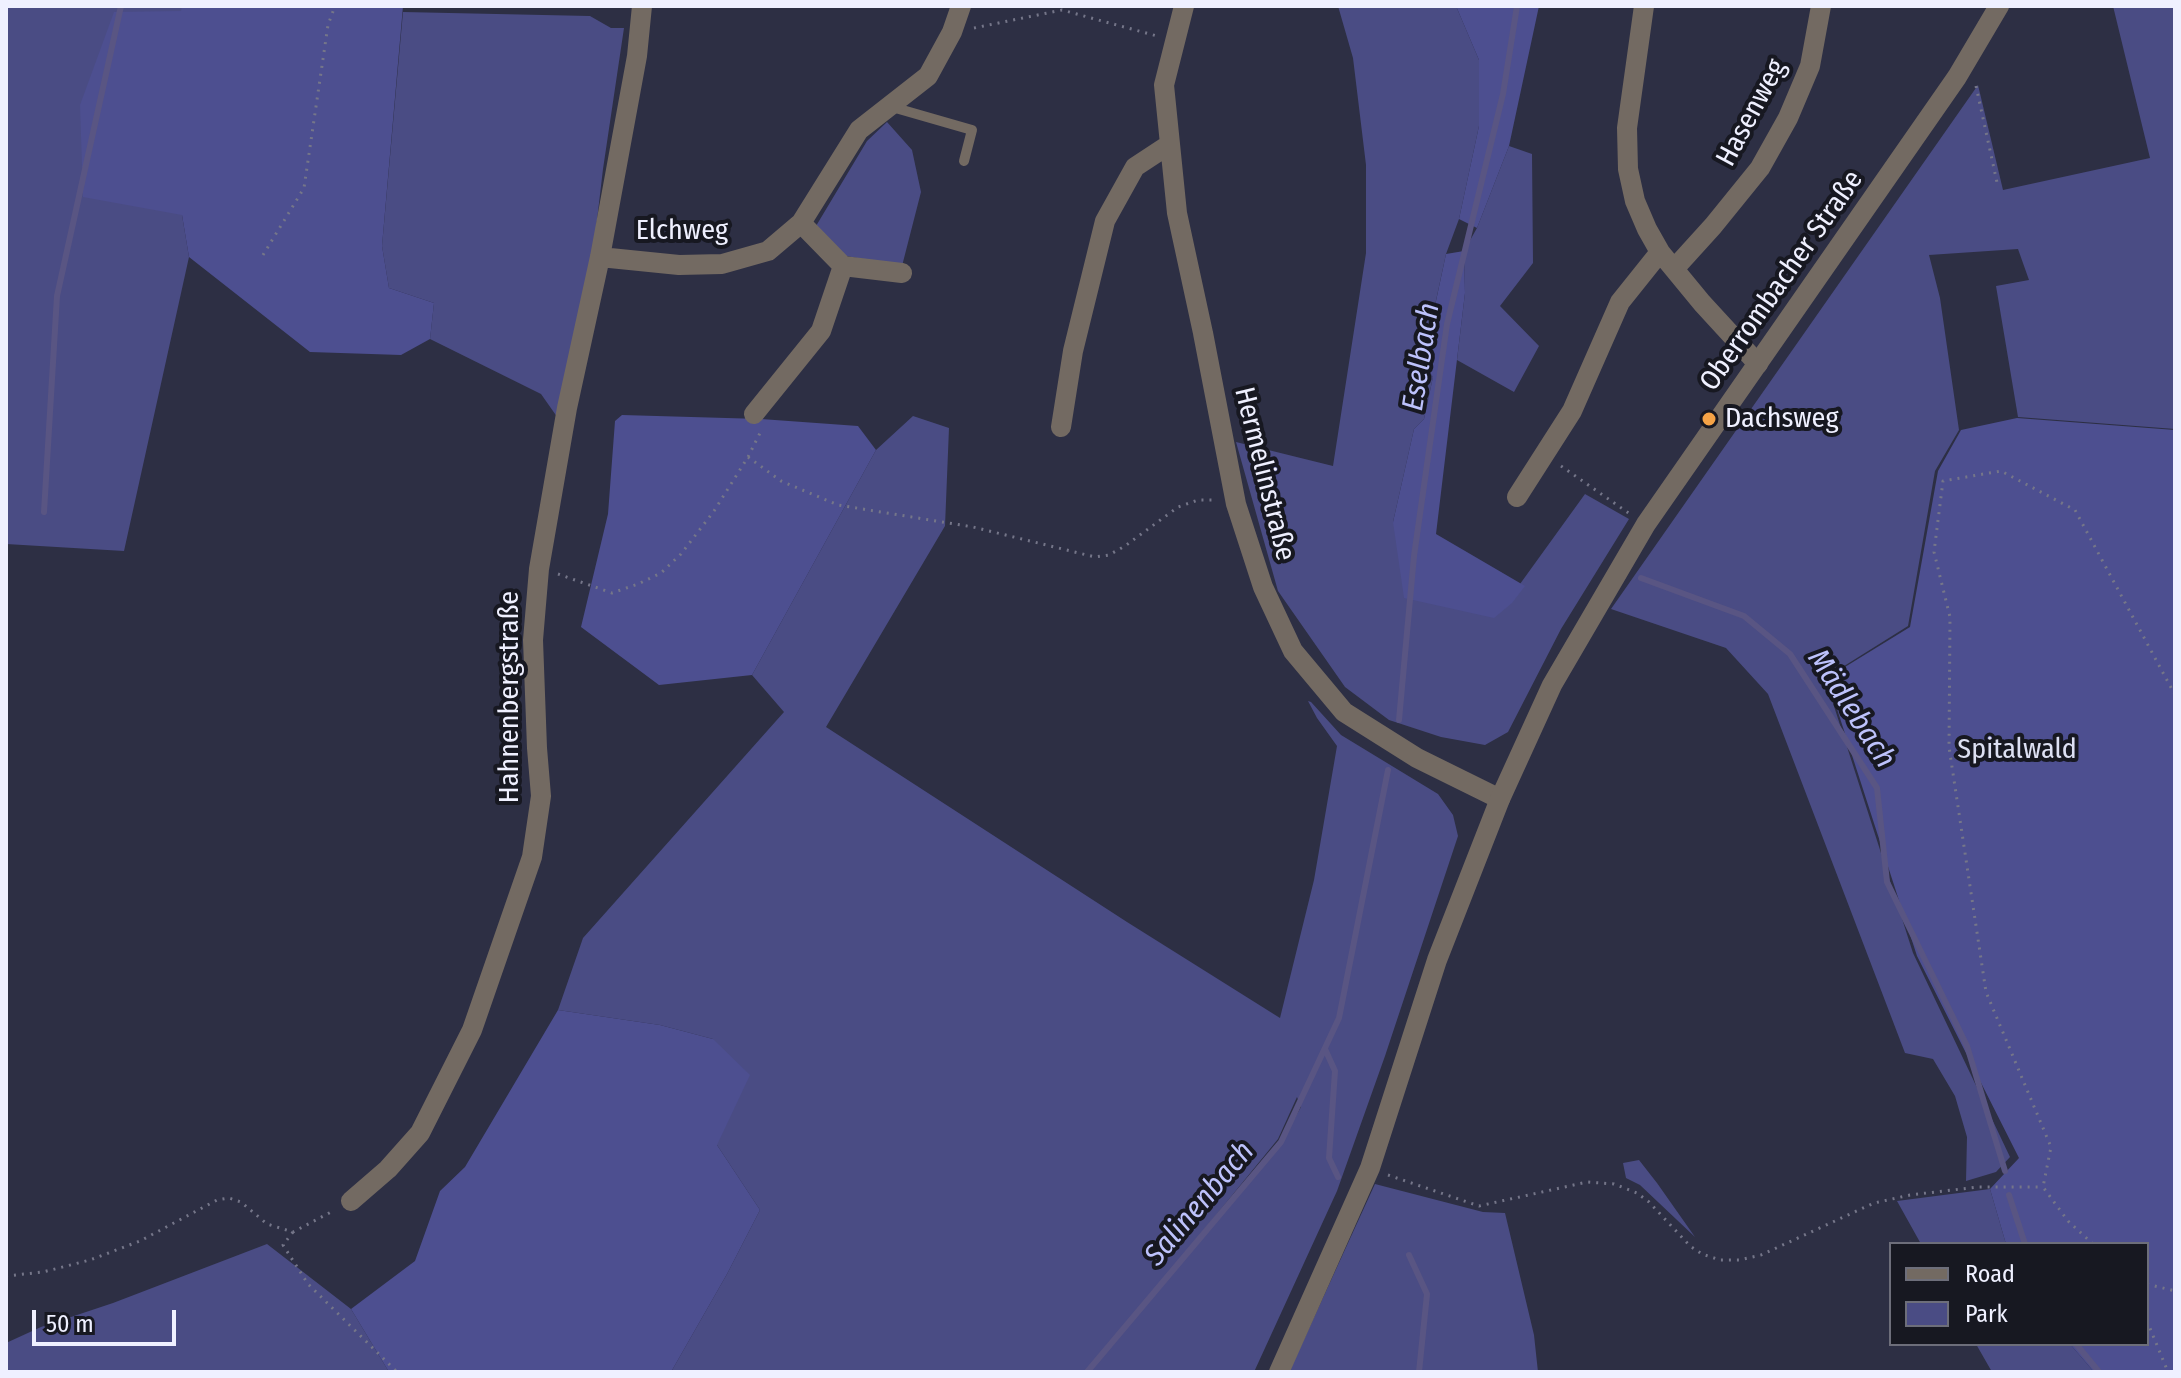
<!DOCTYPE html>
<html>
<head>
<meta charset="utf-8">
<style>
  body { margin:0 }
  #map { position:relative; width:2181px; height:1378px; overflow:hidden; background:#2d2f44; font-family:"Fira Sans Condensed",sans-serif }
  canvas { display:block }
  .frame { position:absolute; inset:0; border:8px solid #eff0ff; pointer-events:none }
  .legend { position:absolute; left:1889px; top:1242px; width:260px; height:104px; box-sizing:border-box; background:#171821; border:2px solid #6d6e7a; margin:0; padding:10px 14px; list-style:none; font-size:24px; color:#eff0ff }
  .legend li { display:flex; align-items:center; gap:16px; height:40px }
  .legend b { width:40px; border:2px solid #6d6e7a }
  .scale { position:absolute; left:32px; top:1310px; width:144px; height:36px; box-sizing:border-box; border:4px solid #eff0ff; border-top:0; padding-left:10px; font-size:24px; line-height:28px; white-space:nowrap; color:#eff0ff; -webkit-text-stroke:6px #171821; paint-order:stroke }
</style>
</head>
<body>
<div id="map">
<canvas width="2181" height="1378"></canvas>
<div class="frame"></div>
<ul class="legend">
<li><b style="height:10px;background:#736a62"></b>Road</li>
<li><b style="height:22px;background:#4a4c84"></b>Park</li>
</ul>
<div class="scale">50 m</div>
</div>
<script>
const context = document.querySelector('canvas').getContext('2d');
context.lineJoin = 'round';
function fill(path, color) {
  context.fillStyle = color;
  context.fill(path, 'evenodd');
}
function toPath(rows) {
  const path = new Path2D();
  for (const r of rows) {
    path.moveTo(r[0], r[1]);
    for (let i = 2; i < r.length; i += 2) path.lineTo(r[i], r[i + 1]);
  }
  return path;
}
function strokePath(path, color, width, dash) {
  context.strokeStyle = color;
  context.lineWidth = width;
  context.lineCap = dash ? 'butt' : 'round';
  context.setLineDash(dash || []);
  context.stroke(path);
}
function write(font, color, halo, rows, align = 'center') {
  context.font = font + ' "Fira Sans Condensed",sans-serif';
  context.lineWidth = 8;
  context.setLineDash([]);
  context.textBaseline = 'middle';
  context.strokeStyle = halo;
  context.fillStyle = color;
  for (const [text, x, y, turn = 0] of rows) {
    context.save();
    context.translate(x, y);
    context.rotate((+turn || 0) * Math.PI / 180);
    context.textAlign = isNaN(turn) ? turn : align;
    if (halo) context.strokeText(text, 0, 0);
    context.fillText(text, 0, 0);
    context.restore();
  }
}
fill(toPath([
  [6,6,182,6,182,215,189,257,124,551,6,544],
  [1338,6,1456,6,1479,60,1479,126,1459,219,1446,254,1423,361,1433,377,1424,419,1414,429,1393,522,1520,584,1585,494,1629,519,1561,629,1508,732,1485,745,1441,737,1389,720,1345,687,1278,591,1236,442,1333,466,1366,253,1366,165,1353,58],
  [2113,6,2175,6,2175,429,2018,417,1996,286,2029,280,2018,249,1929,255,1940,298,1959,430,1935,471,1908,626,1825,678,1913,953,2010,1157,1996,1172,1966,1181,1967,1137,1955,1096,1933,1059,1905,1053,1768,694,1726,648,1611,609,1978,85,2003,190,2150,158],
  [403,12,590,16,611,28,624,28,603,169,593,254,560,421,541,394,430,339,434,303,389,288,382,246],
  [887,122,912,150,921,192,902,266,846,256,816,226,867,141],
  [1509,146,1532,154,1533,263,1500,306,1539,346,1514,392,1457,360,1465,293,1464,251,1477,228],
  [913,416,949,428,945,526,826,727,1127,922,1280,1018,1314,880,1337,746,1317,718,1308,701,1311,702,1341,735,1438,794,1453,815,1458,836,1385,1056,1337,1191,1254,1372,671,1372,727,1274,760,1210,717,1145,713,1039,660,1025,558,1010,583,938,784,712,752,675,876,450],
  [1297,1097,1301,1107,1281,1142,1132,1318,1278,1139],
  [1639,1160,1657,1183,1695,1237,1640,1185,1626,1178,1623,1163],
  [1375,1184,1483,1212,1505,1213,1534,1335,1538,1372,1289,1372],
  [1990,1189,2006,1244,1921,1244,1897,1201],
  [267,1244,351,1309,389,1372,6,1372,6,1343,41,1327,113,1303],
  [1976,1344,2070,1344,2094,1372,1992,1372]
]), '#4a4c84');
fill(toPath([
  [182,6,403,6,382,246,389,288,434,303,430,339,401,355,310,352,189,257,182,215,83,197,80,105,114,12,181,11],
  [1456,6,1539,6,1509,146,1477,228,1459,219,1479,126,1479,60],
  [1464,251,1465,293,1436,534,1525,586,1512,603,1494,618,1404,598,1393,522,1414,429,1424,419,1433,377,1423,362,1446,254],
  [622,415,761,419,858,426,876,450,752,675,659,685,581,627,608,514,615,421],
  [2017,418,2175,430,2175,1372,2094,1372,2070,1344,2147,1344,2147,1244,2006,1244,1990,1189,2019,1158,1917,956,1827,678,1910,627,1938,471,1961,430],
  [558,1010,660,1025,713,1039,750,1075,717,1145,760,1210,727,1274,671,1372,389,1372,351,1309,415,1261,440,1191,465,1167]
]), '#4d4f90');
strokePath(toPath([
  [44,512,57,296,121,6],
  [1641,578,1744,616,1790,654,1877,788,1887,882,1967,1046,2005,1171],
  [1399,720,1414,556,1447,324,1503,94,1517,6],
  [1325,1049,1335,1071,1329,1158,1338,1177],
  [2009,1195,2025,1244],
  [1409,1255,1427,1294,1419,1372],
  [2076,1344,2099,1372],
  [1087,1372,1281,1142,1339,1018,1388,770]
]), '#595583', 6);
strokePath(toPath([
  [974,28,1062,10,1157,36],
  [1976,86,1998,187],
  [263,255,304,188,328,25,335,6],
  [748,457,781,481,838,505,973,527,1095,557,1109,555,1125,546,1178,507,1198,500,1216,500],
  [1561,466,1630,514],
  [558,574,612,593,638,584,661,573,681,554,714,511,748,457,761,431],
  [1388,1175,1479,1206,1587,1182,1614,1184,1637,1193,1649,1202,1690,1246,1702,1254,1720,1260,1739,1260,1761,1255,1874,1203,1910,1195,1978,1187,2043,1187],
  [293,1232,283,1245,308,1284,397,1372],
  [2093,1244,2068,1221,2043,1187,2051,1147,1986,992,1949,747,1950,617,1934,552,1943,481,2001,471,2075,510,2175,695],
  [6,1276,43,1272,90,1260,140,1241,217,1200,229,1198,241,1202,267,1224,293,1232,333,1211],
  [2147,1284,2175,1291],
  [2147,1321,2168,1372]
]), '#757689', 3, [2, 6]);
strokePath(toPath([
  [892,107,972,130,964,161]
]), '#736a62', 10);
strokePath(toPath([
  [1184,6,1164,85,1177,213,1203,333,1236,504,1263,587,1293,651,1344,712,1417,758,1500,799],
  [1644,6,1627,128,1628,169,1635,201,1647,229,1660,252,1702,303,1758,364],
  [801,223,843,266,902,273],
  [600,257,679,265,722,264,768,251,801,223,859,130,928,76,952,32,961,6],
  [1674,269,1713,226,1760,168,1788,118,1810,66,1821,6],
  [754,414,821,331,843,266],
  [1061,427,1073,351,1105,221,1135,167,1170,144],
  [1517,497,1572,411,1620,302,1660,252],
  [351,1201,388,1169,420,1133,472,1030,532,857,541,796,537,748,533,640,539,569,567,408,600,257,637,56,642,6]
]), '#736a62', 20);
strokePath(toPath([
  [1279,1372,1370,1168,1437,960,1500,799,1552,685,1646,524,1957,77,1999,6]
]), '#736a62', 20);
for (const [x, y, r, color] of [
  [1709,419,8,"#f5a346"]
]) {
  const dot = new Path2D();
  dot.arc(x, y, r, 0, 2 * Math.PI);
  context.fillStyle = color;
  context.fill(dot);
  strokePath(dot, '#171821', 3);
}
write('28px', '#eff0ff', '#171821', [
  ["Hasenweg",1752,113,-62],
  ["Elchweg",682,231],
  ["Oberrombacher Straße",1782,281,-55],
  ["Hermelinstraße",1264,474,76],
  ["Hahnenbergstraße",510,697,-90]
]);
write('28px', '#eff0ff', '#171821', [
  ["Dachsweg",1725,419]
], 'left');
write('28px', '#dde0f3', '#171821', [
  ["Spitalwald",2017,750]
]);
write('italic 30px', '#bdc2fc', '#171821', [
  ["Eselbach",1422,357,-81],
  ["Mädlebach",1851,709,57],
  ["Salinenbach",1200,1204,-50]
]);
</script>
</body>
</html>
